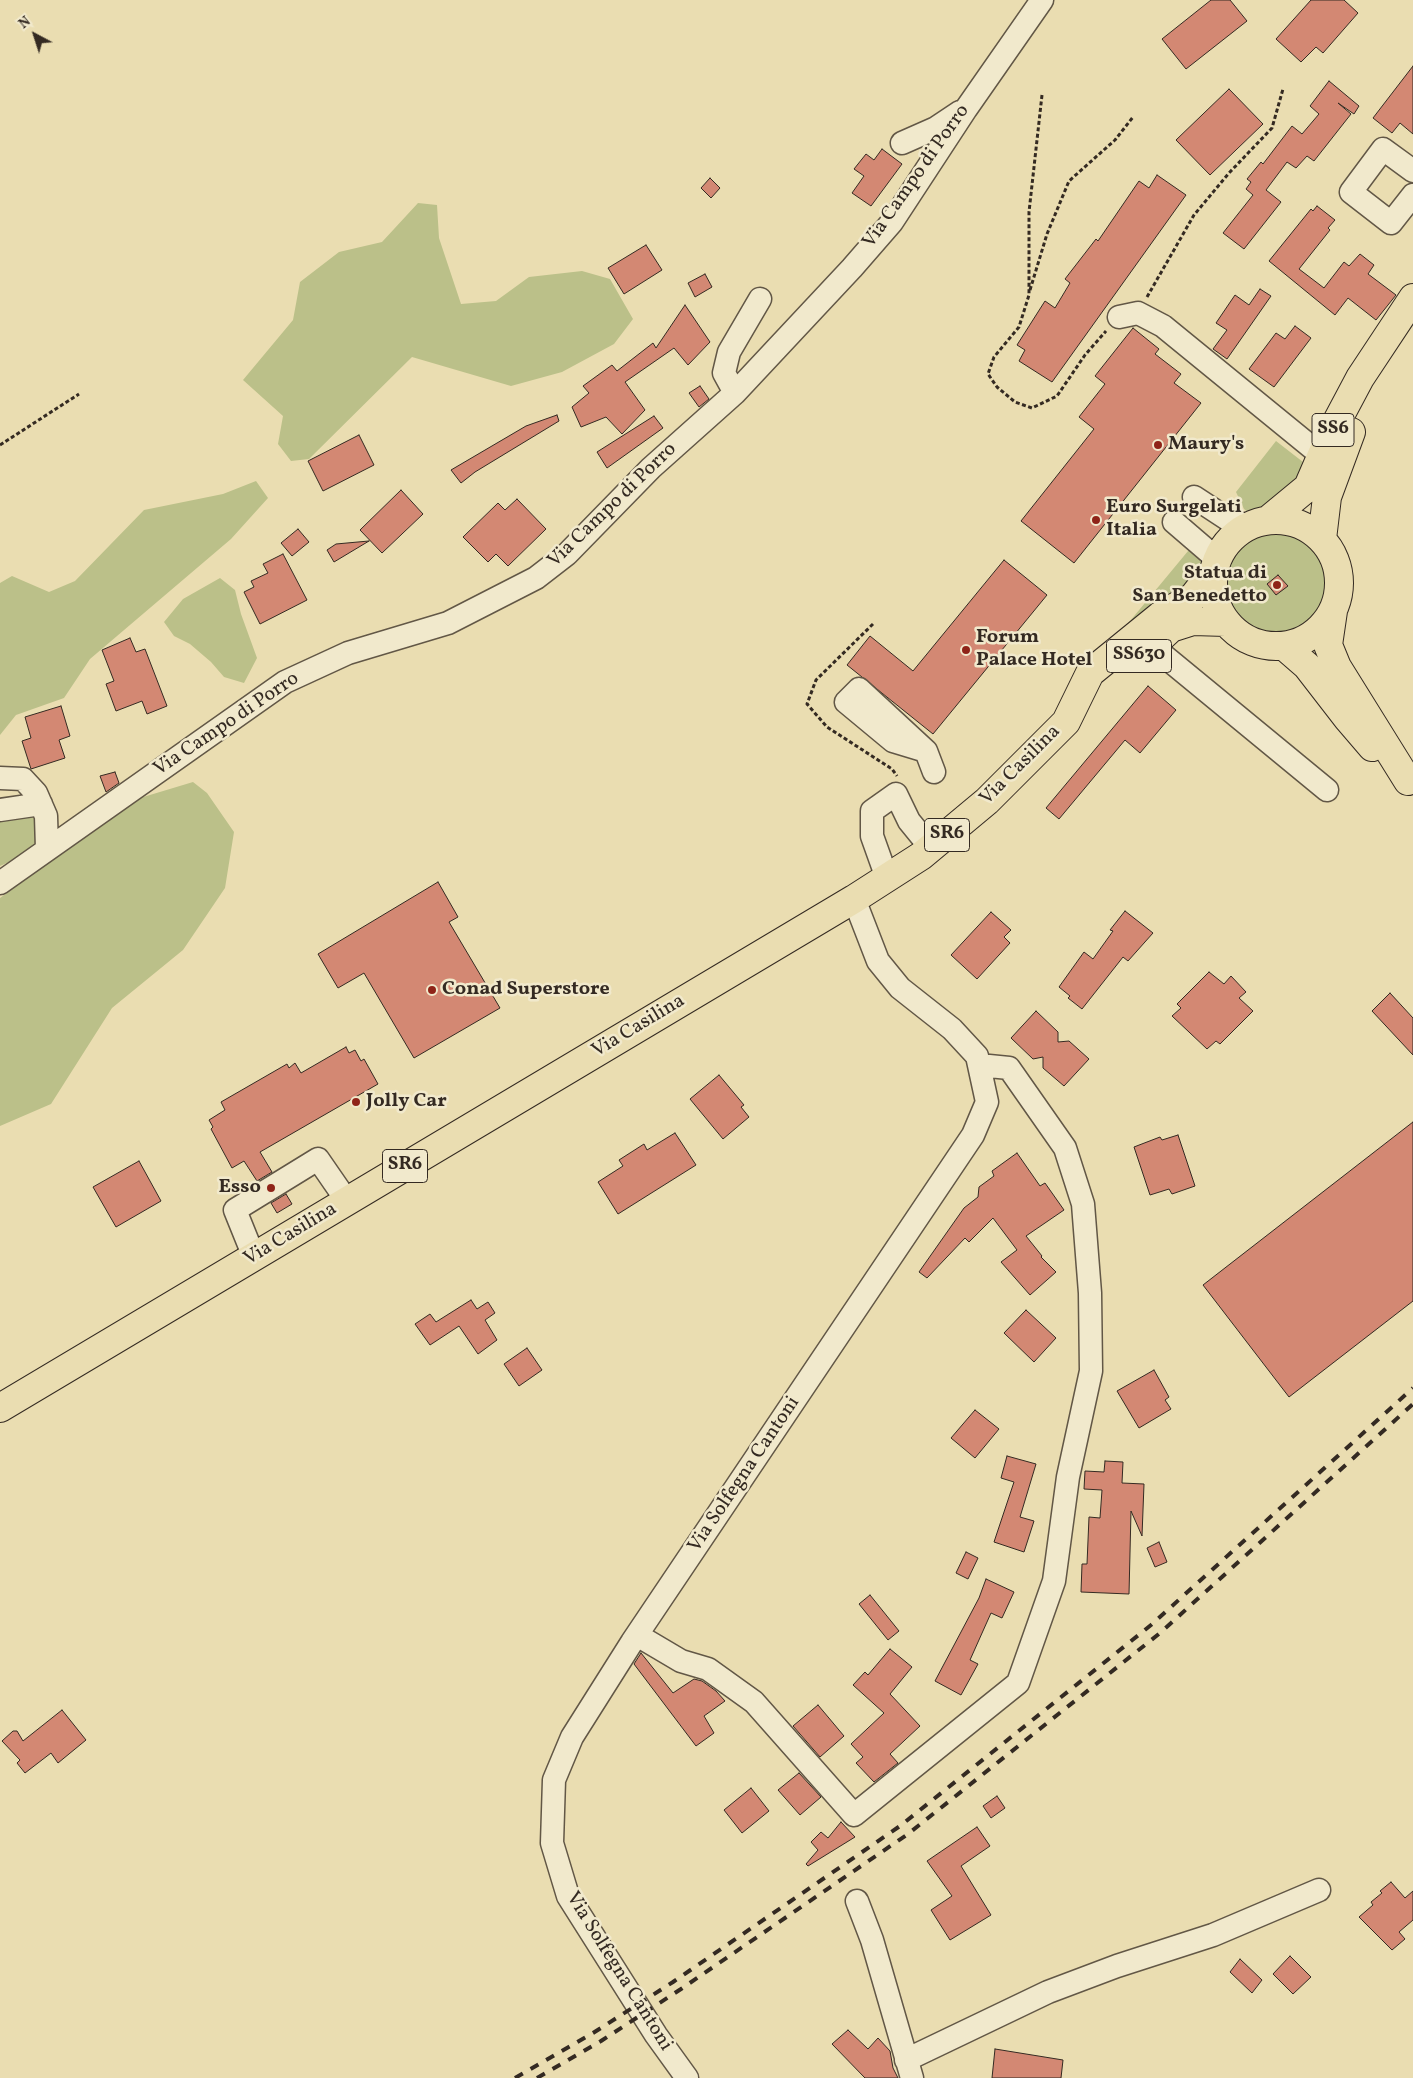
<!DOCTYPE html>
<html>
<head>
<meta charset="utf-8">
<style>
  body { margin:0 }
  #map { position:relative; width:1413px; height:2078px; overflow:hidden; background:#eaddb1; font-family:Vollkorn,serif }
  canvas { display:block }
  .north { position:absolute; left:10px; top:10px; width:50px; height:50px; -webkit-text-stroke:4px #f1e9cc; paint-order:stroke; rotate:320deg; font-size:14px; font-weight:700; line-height:20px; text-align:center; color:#342a22 }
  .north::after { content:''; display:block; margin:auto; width:18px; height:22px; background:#342a22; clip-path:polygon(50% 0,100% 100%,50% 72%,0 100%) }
</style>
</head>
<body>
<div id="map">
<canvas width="1413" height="2078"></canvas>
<div class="north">N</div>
</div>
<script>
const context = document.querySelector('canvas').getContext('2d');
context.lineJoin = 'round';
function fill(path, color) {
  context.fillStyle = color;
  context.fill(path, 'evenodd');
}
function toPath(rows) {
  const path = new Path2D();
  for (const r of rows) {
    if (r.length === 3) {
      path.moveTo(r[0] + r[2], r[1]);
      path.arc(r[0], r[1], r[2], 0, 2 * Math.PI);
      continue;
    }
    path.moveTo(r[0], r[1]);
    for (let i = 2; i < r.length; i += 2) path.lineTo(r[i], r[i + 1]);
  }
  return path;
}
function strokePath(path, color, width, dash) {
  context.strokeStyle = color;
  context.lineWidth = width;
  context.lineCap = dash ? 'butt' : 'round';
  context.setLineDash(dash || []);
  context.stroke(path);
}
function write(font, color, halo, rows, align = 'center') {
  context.font = font + ' Vollkorn,serif';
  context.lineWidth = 5;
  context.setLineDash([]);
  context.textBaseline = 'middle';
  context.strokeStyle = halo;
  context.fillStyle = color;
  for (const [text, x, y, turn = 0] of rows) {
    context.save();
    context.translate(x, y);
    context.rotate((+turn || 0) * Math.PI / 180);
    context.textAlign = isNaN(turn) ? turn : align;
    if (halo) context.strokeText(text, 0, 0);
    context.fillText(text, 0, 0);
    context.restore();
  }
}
fill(toPath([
  [418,203,437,205,439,238,461,304,496,301,529,277,582,271,610,279,633,319,614,344,562,372,511,386,412,357,309,459,291,461,278,444,283,416,243,380,293,320,300,282,339,252,382,242],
  [1276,441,1303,462,1303,466,1296,484,1272,512,1254,517,1244,509,1236,492],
  [256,481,268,498,231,539,90,659,64,698,16,715,0,735,0,583,12,576,49,592,75,581,144,510,223,494],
  [1279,584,55],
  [1193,545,1202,552,1205,573,1096,662],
  [220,578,235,590,241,614,257,658,244,683,224,677,211,662,190,644,174,636,164,622,183,599],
  [193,782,207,793,234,832,225,888,183,950,112,1008,51,1104,0,1126,0,898,130,801],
  [0,801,29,806,40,833,31,852,0,866]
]), '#bbc089');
const building = toPath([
  [1211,0,1230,0,1247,21,1186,69,1162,39,1211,0],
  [1311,0,1344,0,1358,13,1323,53,1316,47,1301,62,1276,39,1311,0],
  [1413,66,1413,134,1400,123,1392,133,1373,118,1413,66],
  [1329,81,1359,106,1354,114,1338,103,1351,114,1314,161,1307,156,1296,168,1287,162,1266,190,1281,202,1244,249,1223,233,1253,195,1246,189,1251,182,1247,179,1261,162,1263,164,1292,126,1302,134,1319,114,1310,106,1329,81],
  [1229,89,1263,124,1210,175,1176,140,1229,89],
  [882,149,902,164,871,206,852,193,864,176,854,169,866,154,874,160,882,149],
  [1157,175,1186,195,1052,382,1019,361,1025,350,1017,345,1045,301,1055,308,1070,283,1065,279,1096,239,1098,241,1139,181,1149,188,1157,175],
  [710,178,720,188,711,198,701,188,710,178],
  [1317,206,1335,220,1328,228,1330,230,1299,269,1324,288,1344,262,1349,266,1360,254,1374,265,1368,274,1396,295,1376,320,1348,298,1335,315,1269,261,1311,209,1313,211,1317,206],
  [646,245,662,270,624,294,608,268,646,245],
  [705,274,712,287,695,297,688,283,705,274],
  [1260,289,1271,296,1227,359,1213,349,1227,330,1216,323,1235,295,1249,305,1260,289],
  [685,305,710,342,688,365,674,348,625,382,645,410,622,434,606,417,581,427,572,407,589,393,583,386,612,365,617,371,653,343,656,348,685,305],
  [1295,326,1311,338,1274,387,1249,369,1276,333,1285,339,1295,326],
  [1133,328,1159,349,1155,354,1181,374,1174,383,1201,403,1074,563,1021,521,1094,429,1079,417,1105,384,1095,376,1133,328],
  [700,386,709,399,699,407,689,393,700,386],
  [557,415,559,421,475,472,461,483,451,470,526,426,557,415],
  [654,416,663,428,607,468,597,452,654,416],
  [359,435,374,465,323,491,308,461,359,435],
  [401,490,423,514,382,553,360,530,401,490],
  [517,499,546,529,508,566,496,554,488,562,463,537,498,503,505,510,517,499],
  [298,529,309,542,292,556,281,543,298,529],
  [369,541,334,562,327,550,336,544,369,541],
  [283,554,307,600,260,624,244,592,254,587,251,581,268,573,263,564,283,554],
  [1004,560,1047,595,933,734,847,665,870,636,913,671,1004,560],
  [1278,575,1288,586,1276,595,1267,584,1278,575],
  [130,638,136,652,145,649,167,706,147,714,142,701,116,711,106,684,114,681,102,650,130,638],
  [1148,686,1176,710,1140,753,1125,740,1059,819,1046,808,1148,686],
  [61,706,70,736,59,740,65,758,31,769,22,741,31,738,25,717,61,706],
  [115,772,119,783,106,792,100,776,115,772],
  [438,882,458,917,449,922,500,1008,414,1058,364,973,338,988,318,954,438,882],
  [1125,911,1153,933,1128,961,1123,957,1082,1009,1068,998,1070,996,1059,987,1084,952,1093,959,1113,931,1110,930,1125,911],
  [991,912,1011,930,1004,937,1010,943,977,979,951,955,991,912],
  [1209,972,1224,984,1231,976,1246,992,1239,998,1253,1011,1220,1044,1216,1041,1207,1049,1172,1016,1181,1008,1177,1004,1209,972],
  [1390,993,1413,1018,1413,1055,1372,1011,1390,993],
  [1036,1011,1058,1032,1058,1042,1069,1041,1089,1059,1064,1086,1043,1068,1043,1057,1033,1059,1011,1038,1036,1011],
  [346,1047,349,1053,355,1050,361,1061,364,1059,378,1084,260,1152,272,1172,257,1181,244,1161,232,1168,211,1129,213,1127,209,1120,225,1110,221,1102,287,1064,289,1068,295,1063,301,1073,346,1047],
  [719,1075,744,1105,741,1107,749,1117,723,1139,690,1099,719,1075],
  [1413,1122,1413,1301,1289,1397,1203,1285,1413,1122],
  [675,1133,696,1165,618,1214,598,1182,623,1166,619,1160,644,1144,647,1150,675,1133],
  [1178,1135,1195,1186,1172,1194,1169,1189,1150,1195,1134,1147,1160,1137,1162,1140,1178,1135],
  [1017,1153,1040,1186,1045,1183,1064,1210,1026,1236,1042,1256,1041,1257,1056,1272,1030,1295,1001,1262,1017,1250,993,1218,969,1242,965,1238,927,1278,919,1272,964,1208,978,1197,979,1187,994,1176,992,1171,1017,1153],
  [139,1161,161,1201,116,1227,93,1187,139,1161],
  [286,1194,292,1204,277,1213,271,1203,286,1194],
  [471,1300,477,1309,488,1302,495,1313,485,1320,497,1340,478,1354,459,1326,430,1345,415,1324,430,1314,436,1322,471,1300],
  [1026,1310,1056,1338,1034,1362,1004,1333,1026,1310],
  [527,1348,542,1370,519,1386,504,1364,527,1348],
  [1154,1370,1169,1397,1165,1400,1171,1409,1139,1428,1117,1391,1154,1370],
  [975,1410,999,1429,975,1458,951,1438,975,1410],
  [1007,1456,1036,1464,1020,1517,1034,1521,1024,1552,994,1542,1014,1482,1001,1478,1007,1456],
  [1105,1461,1123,1462,1122,1483,1144,1484,1142,1536,1131,1511,1129,1594,1081,1592,1082,1564,1087,1564,1089,1517,1100,1518,1102,1490,1084,1489,1085,1471,1104,1472,1105,1461],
  [1159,1542,1167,1562,1155,1567,1147,1548,1159,1542],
  [966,1552,978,1558,968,1579,956,1573,966,1552],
  [986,1579,1014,1592,1002,1618,991,1613,970,1660,978,1664,961,1695,935,1681,979,1598,986,1579],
  [870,1595,899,1631,888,1640,859,1604,870,1595],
  [890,1649,912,1667,890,1694,920,1726,890,1754,898,1763,874,1782,856,1763,863,1757,851,1744,884,1713,853,1685,865,1672,868,1675,890,1649],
  [641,1653,673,1693,694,1679,702,1681,716,1691,725,1701,704,1716,714,1733,696,1746,634,1664,641,1653],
  [818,1705,844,1736,820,1757,793,1726,818,1705],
  [62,1710,86,1740,58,1763,51,1753,25,1773,17,1763,20,1760,2,1741,13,1731,17,1731,23,1741,62,1710],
  [799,1773,821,1797,800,1815,778,1790,799,1773],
  [751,1788,769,1811,742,1833,724,1810,751,1788],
  [997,1796,1005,1808,991,1818,983,1806,997,1796],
  [841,1822,855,1837,808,1866,806,1864,818,1850,811,1842,821,1832,828,1838,841,1822],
  [977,1827,990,1846,961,1866,991,1915,950,1940,931,1910,952,1896,927,1861,977,1827],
  [1391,1882,1405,1898,1413,1891,1413,1920,1399,1932,1405,1939,1392,1950,1359,1917,1373,1905,1371,1902,1382,1893,1380,1891,1391,1882],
  [1290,1956,1311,1977,1293,1994,1273,1974,1290,1956],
  [1240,1959,1262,1980,1252,1993,1230,1972,1240,1959],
  [848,2030,868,2049,878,2038,890,2051,893,2068,898,2078,865,2078,832,2044,848,2030],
  [995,2049,1063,2060,1061,2078,992,2078,995,2049]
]);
fill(building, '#d38873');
strokePath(building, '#342a22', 1);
const minor = toPath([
  [902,143,936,128,960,112],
  [1413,171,1383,149,1351,192,1391,223,1413,195],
  [1119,317,1138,313,1163,326,1321,455],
  [735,393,724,373,729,352,760,299],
  [1194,497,1229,520,1248,526],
  [1174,522,1217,559],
  [1152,646,1327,790],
  [926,751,893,741,846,702,859,689,926,751,934,772],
  [0,778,23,779,36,793,46,816,47,849],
  [0,810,41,804],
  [887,878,872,836,872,811,896,794,909,821,931,848],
  [0,883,285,682,348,653,448,623,536,578,567,554,651,468,735,393,852,268,892,222,966,109,1042,0],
  [254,1257,235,1210,318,1159,347,1201],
  [637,1635,681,1661,708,1669,754,1702,854,1815,1018,1683,1054,1581,1068,1477,1091,1371,1090,1293,1083,1204,1065,1148,1009,1068,979,1065],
  [857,1901,872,1940,912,2078],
  [906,2060,1048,1992,1117,1966,1213,1935,1319,1890],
  [687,2078,656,2035,568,1896,552,1843,554,1780,572,1737,632,1642,973,1135,987,1102,977,1056,952,1029,900,988,878,961,854,899]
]);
const major = toPath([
  [1276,583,63],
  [1268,520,1308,487,1334,427,1360,378,1413,298],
  [1322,539,1327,497,1351,432],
  [1333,611,1328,645,1337,667,1408,781],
  [1157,641,1171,628,1193,621,1226,622],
  [1284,646,1307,666,1348,719,1372,747],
  [0,1408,854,899,921,856,987,801,1066,722,1090,673,1160,616,1193,597,1214,570]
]);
strokePath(minor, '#625746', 25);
strokePath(major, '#342a22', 30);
strokePath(toPath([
  [1042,95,1029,212,1029,295,1019,327,994,357,988,374,997,387,1015,402,1032,408,1057,396,1085,355,1106,331],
  [1030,290,1047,234,1069,181,1115,140,1133,117],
  [1147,297,1194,215,1229,173,1272,128,1283,89],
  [0,445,79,394],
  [873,624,816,680,807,704,827,727,892,769,897,776]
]), '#342a22', 3, [4, 2.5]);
strokePath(minor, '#f1e9cc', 22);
strokePath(major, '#eaddb1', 28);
strokePath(toPath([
  [515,2078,593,2033,673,1982,900,1826,1151,1625,1413,1388],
  [537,2078,601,2041,681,1989,908,1834,1160,1633,1413,1404]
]), '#342a22', 4, [9, 9]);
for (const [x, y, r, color] of [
  [1158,445,5,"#8f2418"],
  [1096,520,5,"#8f2418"],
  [1277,585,5,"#8f2418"],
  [966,650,5,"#8f2418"],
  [432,990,5,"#8f2418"],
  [356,1102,5,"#8f2418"],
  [271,1188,5,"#8f2418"]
]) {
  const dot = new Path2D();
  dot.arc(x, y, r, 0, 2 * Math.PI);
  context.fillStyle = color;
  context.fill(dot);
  strokePath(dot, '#f1e9cc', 2);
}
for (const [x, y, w] of [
  [1333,430,42],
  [1139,656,65],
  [947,835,45],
  [405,1166,45]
]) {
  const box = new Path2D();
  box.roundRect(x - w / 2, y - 16.5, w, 33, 4);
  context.fillStyle = '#f1e9cc';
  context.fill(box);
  strokePath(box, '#342a22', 1);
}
write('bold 19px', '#342a22', null, [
  ["SS6",1333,430],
  ["SS630",1139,656],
  ["SR6",947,835],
  ["SR6",405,1166]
]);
write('20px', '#342a22', '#f1e9cc', [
  ["Via Campo di Porro",917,177,-55],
  ["Via Campo di Porro",613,506,-44],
  ["Via Campo di Porro",227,725,-34],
  ["Via Casilina",1021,766,-45],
  ["Via Casilina",639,1027,-31],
  ["Via Casilina",291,1235,-31],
  ["Via Solfegna Cantoni",745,1475,-56],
  ["Via Solfegna Cantoni",618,1972,58]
]);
write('bold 20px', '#342a22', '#f1e9cc', [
  ["Maury's",1168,445],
  ["Euro Surgelati",1106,508],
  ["Italia",1106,531],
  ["Statua di",1267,574,"right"],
  ["San Benedetto",1267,597,"right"],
  ["Forum",976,638],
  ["Palace Hotel",976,661],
  ["Conad Superstore",442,990],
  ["Jolly Car",366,1102],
  ["Esso",261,1188,"right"]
], 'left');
</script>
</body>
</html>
